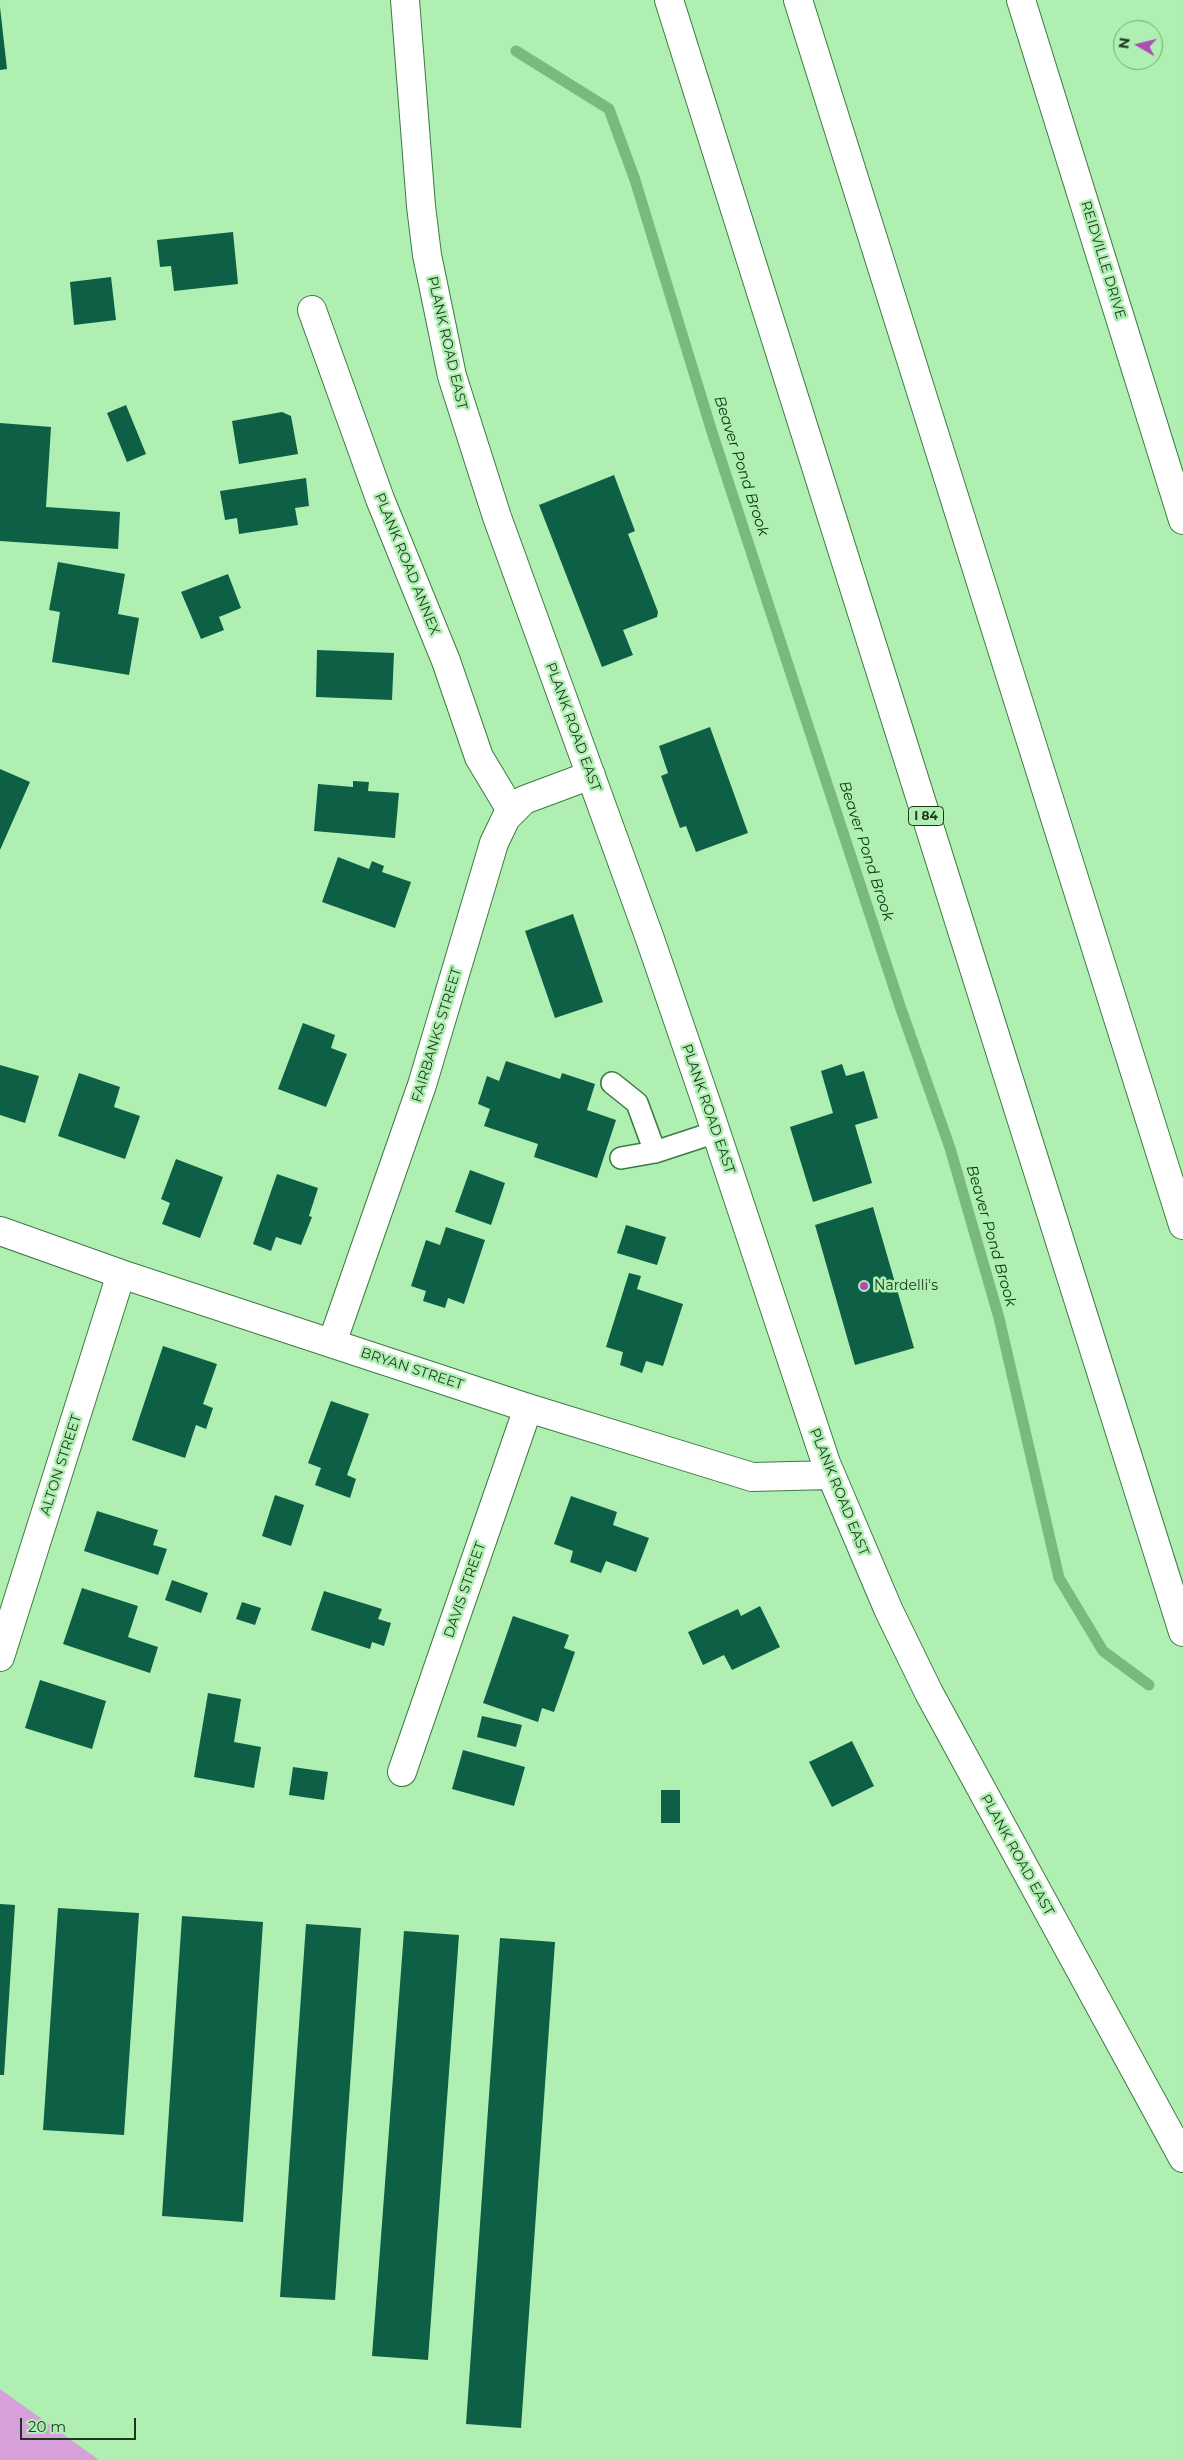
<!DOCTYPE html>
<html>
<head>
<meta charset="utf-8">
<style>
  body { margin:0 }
  #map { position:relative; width:1183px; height:2460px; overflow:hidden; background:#aff0b2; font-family:Montserrat,sans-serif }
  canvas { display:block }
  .north { position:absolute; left:1113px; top:20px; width:50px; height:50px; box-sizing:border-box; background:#aff0b2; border:1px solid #75a677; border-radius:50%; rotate:278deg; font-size:14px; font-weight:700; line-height:20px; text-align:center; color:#1d371f }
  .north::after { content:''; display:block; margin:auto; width:18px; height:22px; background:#af4db5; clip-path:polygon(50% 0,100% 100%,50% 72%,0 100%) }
  .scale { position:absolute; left:20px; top:2418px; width:116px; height:22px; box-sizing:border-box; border:2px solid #1d371f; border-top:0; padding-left:6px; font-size:15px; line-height:18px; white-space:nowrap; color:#1d371f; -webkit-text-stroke:4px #aff0b2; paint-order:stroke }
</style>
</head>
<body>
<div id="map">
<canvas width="1183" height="2460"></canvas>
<div class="north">N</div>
<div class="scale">20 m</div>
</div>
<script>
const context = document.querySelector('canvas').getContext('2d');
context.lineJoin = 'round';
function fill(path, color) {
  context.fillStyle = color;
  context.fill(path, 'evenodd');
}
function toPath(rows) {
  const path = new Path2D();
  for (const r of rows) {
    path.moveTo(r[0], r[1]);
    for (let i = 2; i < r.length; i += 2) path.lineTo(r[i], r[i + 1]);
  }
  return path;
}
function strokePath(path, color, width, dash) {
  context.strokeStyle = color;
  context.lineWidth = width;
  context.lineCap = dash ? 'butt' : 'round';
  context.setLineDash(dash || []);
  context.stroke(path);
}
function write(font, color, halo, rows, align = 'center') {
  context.font = font + ' Montserrat,sans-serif';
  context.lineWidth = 5;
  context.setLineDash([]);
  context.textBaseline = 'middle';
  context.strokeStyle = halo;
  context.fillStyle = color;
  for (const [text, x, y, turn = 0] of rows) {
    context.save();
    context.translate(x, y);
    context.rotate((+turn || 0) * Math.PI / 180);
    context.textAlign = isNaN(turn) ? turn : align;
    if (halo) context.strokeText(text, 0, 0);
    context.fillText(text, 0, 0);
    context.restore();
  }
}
fill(toPath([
  [0,2389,99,2460,0,2460]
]), '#d8a0da');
strokePath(toPath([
  [516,51,609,109,635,180,712,432,791,674,900,1006,950,1148,999,1318,1059,1578,1103,1651,1149,1685]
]), '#7ab97d', 11);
fill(toPath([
  [0,7,7,69,0,70],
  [233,232,238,284,174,291,171,266,160,267,157,240],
  [111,277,116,320,74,325,70,282],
  [126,405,146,454,127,462,107,413],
  [282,412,291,416,298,454,239,464,232,421],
  [0,423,51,427,46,507,120,512,118,549,0,541],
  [614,475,635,531,628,534,658,612,657,617,623,630,633,655,602,667,539,505],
  [306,478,309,506,295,508,298,525,239,534,237,518,225,520,220,491],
  [58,562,125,574,118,614,139,618,129,675,52,662,60,612,49,610],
  [228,574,241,608,219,617,224,630,201,639,181,592],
  [317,650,394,653,392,700,316,697],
  [710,727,748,833,696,852,686,826,680,828,661,776,668,773,659,746],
  [0,769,30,782,0,850],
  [353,781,369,782,368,791,399,793,395,838,314,831,318,784,353,787],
  [338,857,369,869,372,861,384,866,382,872,411,882,395,928,322,902],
  [573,914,603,1002,555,1018,525,931],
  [303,1023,335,1035,331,1048,347,1054,326,1107,278,1089],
  [506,1061,560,1079,562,1073,595,1084,587,1110,616,1120,597,1178,534,1157,538,1144,484,1126,490,1109,478,1104,487,1076,499,1081],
  [842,1064,846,1076,864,1071,878,1118,855,1125,872,1183,813,1202,790,1127,833,1113,821,1071],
  [0,1065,39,1076,25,1123,0,1115],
  [79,1073,120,1087,114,1107,140,1116,125,1159,58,1136],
  [176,1159,223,1177,200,1238,162,1224,170,1203,161,1199],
  [470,1170,505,1183,491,1225,455,1212],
  [277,1174,318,1188,309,1216,312,1217,301,1245,276,1237,271,1251,253,1244],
  [873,1207,914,1348,855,1365,815,1225],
  [626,1225,666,1237,657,1265,617,1253],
  [446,1227,485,1240,464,1304,448,1298,445,1308,423,1301,426,1291,411,1286,426,1240,440,1245],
  [629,1273,641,1276,637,1289,683,1304,663,1366,646,1361,642,1373,620,1365,623,1352,606,1347],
  [163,1346,217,1364,203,1404,213,1408,206,1429,196,1425,185,1458,132,1440],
  [331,1401,369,1414,347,1475,356,1479,350,1498,315,1485,321,1468,308,1463],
  [275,1495,304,1505,291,1546,262,1536],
  [571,1496,617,1512,613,1525,649,1538,636,1572,606,1561,601,1573,570,1562,573,1551,554,1544],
  [97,1511,158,1530,153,1545,167,1549,158,1575,84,1551],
  [172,1580,208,1593,201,1613,165,1600],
  [82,1588,138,1606,128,1637,158,1647,150,1673,63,1644],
  [324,1591,382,1609,378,1619,391,1623,384,1646,372,1642,370,1649,311,1630],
  [242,1602,261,1608,255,1625,236,1619],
  [760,1606,780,1647,732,1670,724,1655,703,1665,688,1632,738,1609,741,1616],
  [513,1616,569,1635,564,1648,575,1652,554,1712,542,1708,538,1722,483,1703],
  [40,1680,106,1701,92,1749,25,1728],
  [208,1693,241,1699,234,1742,261,1747,254,1788,194,1777],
  [482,1716,522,1725,516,1747,477,1737],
  [852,1741,874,1786,832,1807,809,1762],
  [463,1750,525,1767,514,1806,452,1789],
  [293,1767,328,1772,324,1800,289,1795],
  [661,1790,680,1790,680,1823,661,1823],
  [0,1904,15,1905,4,2075,0,2075],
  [58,1908,139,1913,124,2135,43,2130],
  [182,1916,263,1922,243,2222,162,2216],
  [306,1924,361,1928,335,2300,280,2297],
  [404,1931,459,1935,428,2360,372,2356],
  [500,1938,555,1942,521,2428,466,2424]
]), '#0d5f45');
const service = toPath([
  [612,1083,637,1103,655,1152,716,1132],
  [621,1158,655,1152]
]);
const minor = toPath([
  [405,0,421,206,427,255,452,376,497,517,649,936,708,1108,826,1463,889,1611,929,1693,1183,2158],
  [312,310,380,499,446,661,479,757,512,812],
  [0,1231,121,1274,528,1408,752,1477,831,1475],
  [332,1343,422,1085,494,843,506,818,524,800,591,775],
  [0,1657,121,1274],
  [402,1772,528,1408]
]);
const secondary = toPath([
  [1021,0,1183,520]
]);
const motorway = toPath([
  [669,0,1183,1632],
  [798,0,1183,1225]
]);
strokePath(service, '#3e7a42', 24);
strokePath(minor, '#3e7a42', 30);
strokePath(secondary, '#3e7a42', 30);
strokePath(motorway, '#3e7a42', 30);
strokePath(service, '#fff', 21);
strokePath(minor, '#fff', 28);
strokePath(secondary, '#fff', 28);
strokePath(motorway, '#fff', 28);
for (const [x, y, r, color] of [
  [864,1286,5,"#af4db5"]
]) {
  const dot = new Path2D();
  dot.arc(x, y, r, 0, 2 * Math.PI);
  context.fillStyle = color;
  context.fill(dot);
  strokePath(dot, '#aff0b2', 2);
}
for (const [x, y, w] of [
  [926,816,35]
]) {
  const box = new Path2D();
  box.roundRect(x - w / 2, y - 9.5, w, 19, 4);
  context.fillStyle = '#aff0b2';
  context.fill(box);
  strokePath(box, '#1d371f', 1);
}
write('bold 12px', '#1d371f', null, [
  ["I 84",926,816]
]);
write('14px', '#1d371f', '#aff0b2', [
  ["REIDVILLE DRIVE",1103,260,73],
  ["PLANK ROAD EAST",447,343,77],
  ["PLANK ROAD ANNEX",407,564,68],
  ["PLANK ROAD EAST",573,727,70],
  ["FAIRBANKS STREET",437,1035,-73],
  ["PLANK ROAD EAST",708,1109,71],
  ["BRYAN STREET",412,1369,18],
  ["ALTON STREET",61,1465,-72],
  ["PLANK ROAD EAST",839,1492,68],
  ["DAVIS STREET",465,1590,-71],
  ["PLANK ROAD EAST",1017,1855,61]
]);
write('14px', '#1d371f', '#aff0b2', [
  ["Nardelli's",874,1286]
], 'left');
write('italic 15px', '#06350e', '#aff0b2', [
  ["Beaver Pond Brook",741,466,72],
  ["Beaver Pond Brook",866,851,72],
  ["Beaver Pond Brook",991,1236,74]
]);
</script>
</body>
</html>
